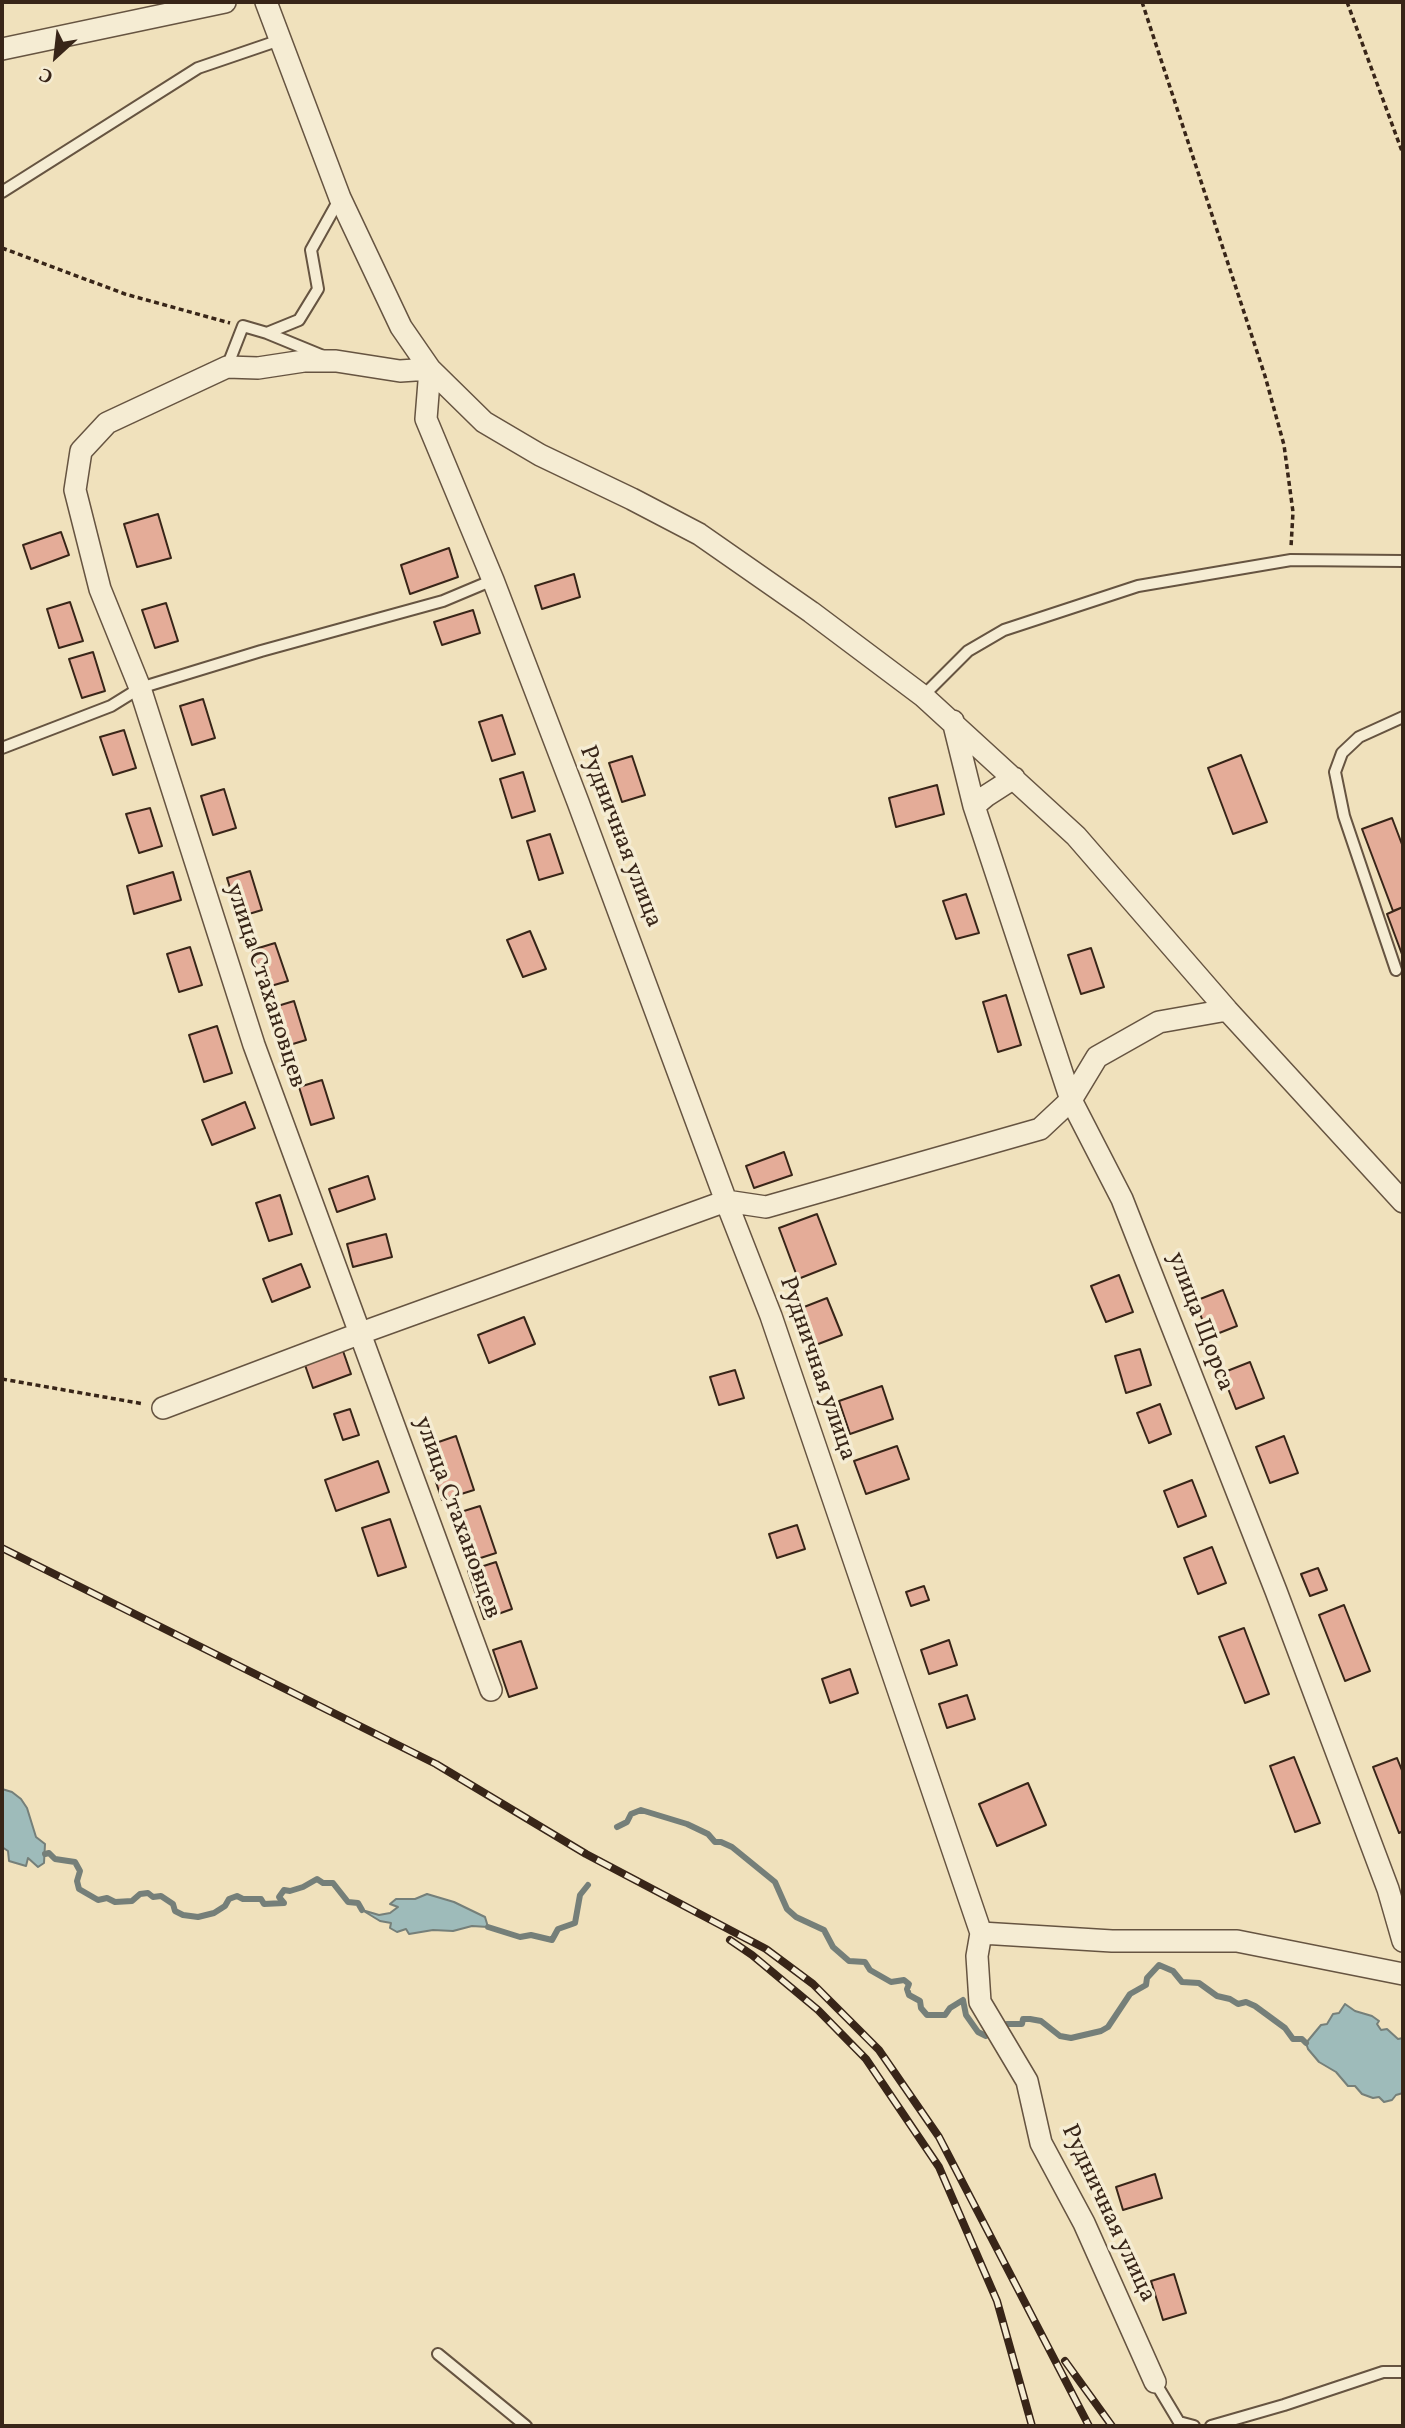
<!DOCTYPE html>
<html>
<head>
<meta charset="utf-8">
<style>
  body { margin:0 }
  #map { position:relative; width:1405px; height:2428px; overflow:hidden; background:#f0e1bc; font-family:Vollkorn,serif }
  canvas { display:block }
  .frame { position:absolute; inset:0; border:4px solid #382518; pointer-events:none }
  .north { position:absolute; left:21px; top:21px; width:70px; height:70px; -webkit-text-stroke:5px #f5ecd3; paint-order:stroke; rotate:207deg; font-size:19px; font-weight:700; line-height:28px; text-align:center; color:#382518 }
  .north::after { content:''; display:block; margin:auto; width:24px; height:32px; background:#382518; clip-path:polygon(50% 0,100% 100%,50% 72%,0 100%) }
</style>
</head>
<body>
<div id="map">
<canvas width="1405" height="2428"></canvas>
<div class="frame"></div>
<div class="north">С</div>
</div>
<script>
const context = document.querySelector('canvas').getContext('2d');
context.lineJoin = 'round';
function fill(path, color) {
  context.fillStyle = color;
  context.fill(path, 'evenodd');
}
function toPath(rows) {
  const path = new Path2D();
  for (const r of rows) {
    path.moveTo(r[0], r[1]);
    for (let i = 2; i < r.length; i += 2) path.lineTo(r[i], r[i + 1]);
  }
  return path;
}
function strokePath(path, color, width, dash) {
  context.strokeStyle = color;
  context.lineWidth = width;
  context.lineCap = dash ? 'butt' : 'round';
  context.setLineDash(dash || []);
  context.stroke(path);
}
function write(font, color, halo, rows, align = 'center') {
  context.font = font + ' Vollkorn,serif';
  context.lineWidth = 7;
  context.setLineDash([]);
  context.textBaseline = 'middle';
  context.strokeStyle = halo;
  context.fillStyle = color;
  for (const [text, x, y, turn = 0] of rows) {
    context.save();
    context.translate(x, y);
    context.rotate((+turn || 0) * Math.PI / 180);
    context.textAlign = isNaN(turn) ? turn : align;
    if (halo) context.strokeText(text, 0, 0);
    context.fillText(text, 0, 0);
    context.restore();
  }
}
const water = toPath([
  [2,1789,12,1792,21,1799,27,1808,36,1837,45,1844,44,1863,38,1867,28,1858,26,1866,9,1861,8,1851,2,1847,2,1789],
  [427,1894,454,1902,485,1917,488,1927,472,1926,453,1931,433,1930,409,1934,406,1929,397,1932,390,1928,391,1923,380,1921,362,1910,379,1915,390,1913,398,1907,390,1904,396,1899,415,1899,427,1894],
  [1345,2004,1355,2011,1372,2016,1379,2021,1377,2024,1381,2030,1387,2029,1398,2039,1403,2038,1403,2093,1396,2095,1392,2100,1384,2102,1379,2097,1373,2098,1362,2094,1355,2086,1348,2086,1336,2072,1319,2062,1308,2049,1306,2043,1321,2025,1327,2024,1333,2014,1339,2013,1345,2004]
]);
fill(water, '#9ebbba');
strokePath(water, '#757f79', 2);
strokePath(toPath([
  [617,1827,627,1822,631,1814,641,1810,687,1824,708,1834,715,1842,721,1842,732,1847,775,1882,787,1909,796,1917,824,1930,833,1947,849,1961,865,1962,870,1970,891,1982,904,1980,909,1984,907,1989,909,1995,920,2001,921,2008,927,2015,945,2015,950,2008,963,2000,966,2015,978,2032,986,2036,991,2031],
  [45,1854,49,1853,55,1859,75,1862,80,1871,77,1881,79,1889,98,1900,107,1898,115,1902,132,1901,140,1894,148,1893,153,1897,161,1896,173,1904,175,1911,183,1915,198,1917,214,1913,225,1906,229,1899,237,1896,243,1899,261,1899,264,1904,284,1903,279,1897,284,1890,290,1891,303,1887,317,1879,323,1883,333,1883,348,1902,358,1903,362,1910],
  [488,1927,520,1937,531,1935,552,1940,558,1929,575,1923,580,1895,588,1885],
  [1001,2027,1007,2024,1022,2024,1023,2019,1030,2019,1041,2021,1060,2036,1071,2038,1101,2031,1108,2027,1130,1994,1146,1985,1147,1978,1159,1965,1173,1971,1182,1982,1199,1983,1217,1996,1230,1999,1238,2004,1246,2002,1255,2006,1285,2028,1293,2039,1302,2039,1306,2043]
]), '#757f79', 6);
const building = toPath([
  [158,514,171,558,137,567,124,524,158,514],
  [61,532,69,555,31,569,23,545,61,532],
  [449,548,458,577,410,594,401,565,449,548],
  [574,574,580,597,542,609,535,586,574,574],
  [70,602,83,641,59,648,47,609,70,602],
  [166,603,178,641,155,648,142,610,166,603],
  [473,610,480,633,442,645,434,622,473,610],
  [93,652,105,691,82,698,69,659,93,652],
  [203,699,215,738,192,745,180,706,203,699],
  [502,715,515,754,492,761,479,722,502,715],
  [124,730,136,768,113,775,100,737,124,730],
  [1241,755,1267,822,1233,834,1208,768,1241,755],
  [632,756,645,795,622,802,609,763,632,756],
  [523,772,535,811,512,818,500,779,523,772],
  [937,785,944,814,896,827,889,798,937,785],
  [224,789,236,828,213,835,201,796,224,789],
  [150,808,162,846,139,853,126,814,150,808],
  [1392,818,1403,847,1403,907,1393,911,1362,829,1392,818],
  [550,834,563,873,539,880,527,841,550,834],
  [250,871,262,910,239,917,227,878,250,871],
  [173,872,181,900,134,914,127,886,173,872],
  [966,894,979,933,956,939,943,901,966,894],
  [1403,907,1403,957,1387,914,1403,907],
  [530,931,546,969,523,977,507,940,530,931],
  [275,943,288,981,264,988,252,950,275,943],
  [190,947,202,985,179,992,167,954,190,947],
  [1091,948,1104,987,1081,994,1068,955,1091,948],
  [1006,995,1021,1045,998,1052,983,1002,1006,995],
  [294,1001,306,1040,283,1047,271,1008,294,1001],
  [217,1026,232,1073,204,1082,189,1035,217,1026],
  [322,1080,334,1118,311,1125,299,1087,322,1080],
  [245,1102,255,1128,212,1145,202,1120,245,1102],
  [784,1152,792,1175,754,1188,746,1166,784,1152],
  [368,1176,375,1199,337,1212,329,1189,368,1176],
  [280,1195,292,1234,269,1241,256,1203,280,1195],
  [817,1214,836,1264,798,1279,779,1228,817,1214],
  [386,1234,392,1257,353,1267,347,1244,386,1234],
  [301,1264,310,1287,272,1302,263,1279,301,1264],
  [1119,1275,1133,1312,1106,1322,1091,1286,1119,1275],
  [1223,1290,1237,1326,1209,1337,1195,1301,1223,1290],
  [827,1298,842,1335,813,1346,799,1309,827,1298],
  [524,1317,535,1344,489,1363,478,1335,524,1317],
  [1140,1349,1151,1385,1126,1393,1115,1356,1140,1349],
  [343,1351,351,1374,313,1388,305,1365,343,1351],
  [1250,1362,1264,1398,1236,1409,1222,1373,1250,1362],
  [735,1370,744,1398,719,1405,710,1377,735,1370],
  [882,1386,893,1419,850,1434,839,1401,882,1386],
  [1160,1404,1171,1434,1149,1443,1137,1413,1160,1404],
  [350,1409,359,1435,343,1440,334,1414,350,1409],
  [456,1436,474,1490,442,1500,424,1447,456,1436],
  [1284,1436,1298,1473,1270,1483,1256,1447,1284,1436],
  [897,1446,909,1479,866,1494,854,1461,897,1446],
  [378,1461,389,1492,336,1511,325,1480,378,1461],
  [1192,1480,1206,1516,1178,1527,1164,1491,1192,1480],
  [480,1506,496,1553,468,1562,451,1515,480,1506],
  [390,1519,406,1567,378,1576,362,1528,390,1519],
  [797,1525,805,1549,777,1558,769,1534,797,1525],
  [1212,1547,1226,1583,1198,1594,1184,1558,1212,1547],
  [496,1562,512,1609,484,1619,468,1571,496,1562],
  [1318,1568,1327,1590,1310,1596,1301,1574,1318,1568],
  [924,1586,929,1600,911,1606,906,1592,924,1586],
  [1344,1605,1370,1671,1345,1681,1319,1615,1344,1605],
  [1244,1628,1269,1694,1245,1703,1219,1637,1244,1628],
  [949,1640,957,1665,929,1674,921,1650,949,1640],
  [521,1641,537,1688,509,1697,493,1650,521,1641],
  [850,1669,858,1693,830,1703,822,1679,850,1669],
  [967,1695,975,1719,947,1728,939,1704,967,1695],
  [1294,1757,1320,1823,1295,1832,1270,1766,1294,1757],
  [1397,1758,1403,1773,1403,1831,1399,1833,1373,1767,1397,1758],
  [1028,1783,1046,1825,997,1846,979,1804,1028,1783],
  [1155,2174,1162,2198,1123,2210,1116,2187,1155,2174],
  [1174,2274,1186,2313,1163,2320,1151,2281,1174,2274]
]);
fill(building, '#e4ac98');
strokePath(building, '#382518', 2);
const service = toPath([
  [2,192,198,68,280,40],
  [267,333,299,320,318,289,311,250,340,198],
  [227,367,243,326,267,333,323,356],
  [923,696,968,651,1004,630,1138,586,1291,560,1403,561],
  [2,748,111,706,140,688,261,651,443,601,493,580],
  [1396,970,1344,816,1335,772,1342,753,1359,737,1403,717],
  [438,2354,526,2426],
  [1155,2382,1179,2422,1194,2426],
  [1211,2426,1284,2405,1383,2372,1403,2372]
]);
const minor = toPath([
  [266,2,340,198,401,327,430,369,484,422,540,455,632,499,699,534,811,612,923,696,1076,836,1227,1010,1403,1202],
  [2,49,225,2],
  [953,721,974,806,1071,1100,1122,1199,1276,1591,1388,1889,1403,1941],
  [974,806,986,796,1014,778],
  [163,1408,361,1333,726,1201,766,1207,1040,1129,1071,1100,1097,1057,1159,1022,1227,1010],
  [491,1690,254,1045,140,688,100,589,75,490,81,451,107,423,227,367,258,368,304,361,336,361,400,371,430,369,426,419,493,580,578,802,726,1201,771,1316,981,1933,977,1956,980,2002,1027,2081,1041,2143,1084,2223,1155,2382],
  [981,1933,1112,1941,1237,1941,1403,1974]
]);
strokePath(service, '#665441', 14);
strokePath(minor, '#665441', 24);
strokePath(toPath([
  [1142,2,1265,376,1284,445,1293,512,1291,547],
  [1347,2,1403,154],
  [2,248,125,294,230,323],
  [2,1379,144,1404]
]), '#382518', 3.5, [5, 3.5]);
strokePath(service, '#f5ecd3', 10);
strokePath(minor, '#f5ecd3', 21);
const rail = toPath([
  [2,1548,436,1764,586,1854,766,1949,813,1984,879,2050,939,2137,1089,2426],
  [730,1940,752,1955,818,2010,866,2059,939,2167,997,2301,1032,2426],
  [1065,2361,1112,2426]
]);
strokePath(rail, '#382518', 8);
strokePath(rail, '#f5ecd3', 5, [16]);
write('24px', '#382518', '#f5ecd3', [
  ["Рудничная улица",619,837,69],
  ["улица Стахановцев",264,986,72],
  ["улица Щорса",1199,1322,69],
  ["Рудничная улица",816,1369,71],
  ["улица Стахановцев",456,1518,70],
  ["Рудничная улица",1107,2214,65]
]);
</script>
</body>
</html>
